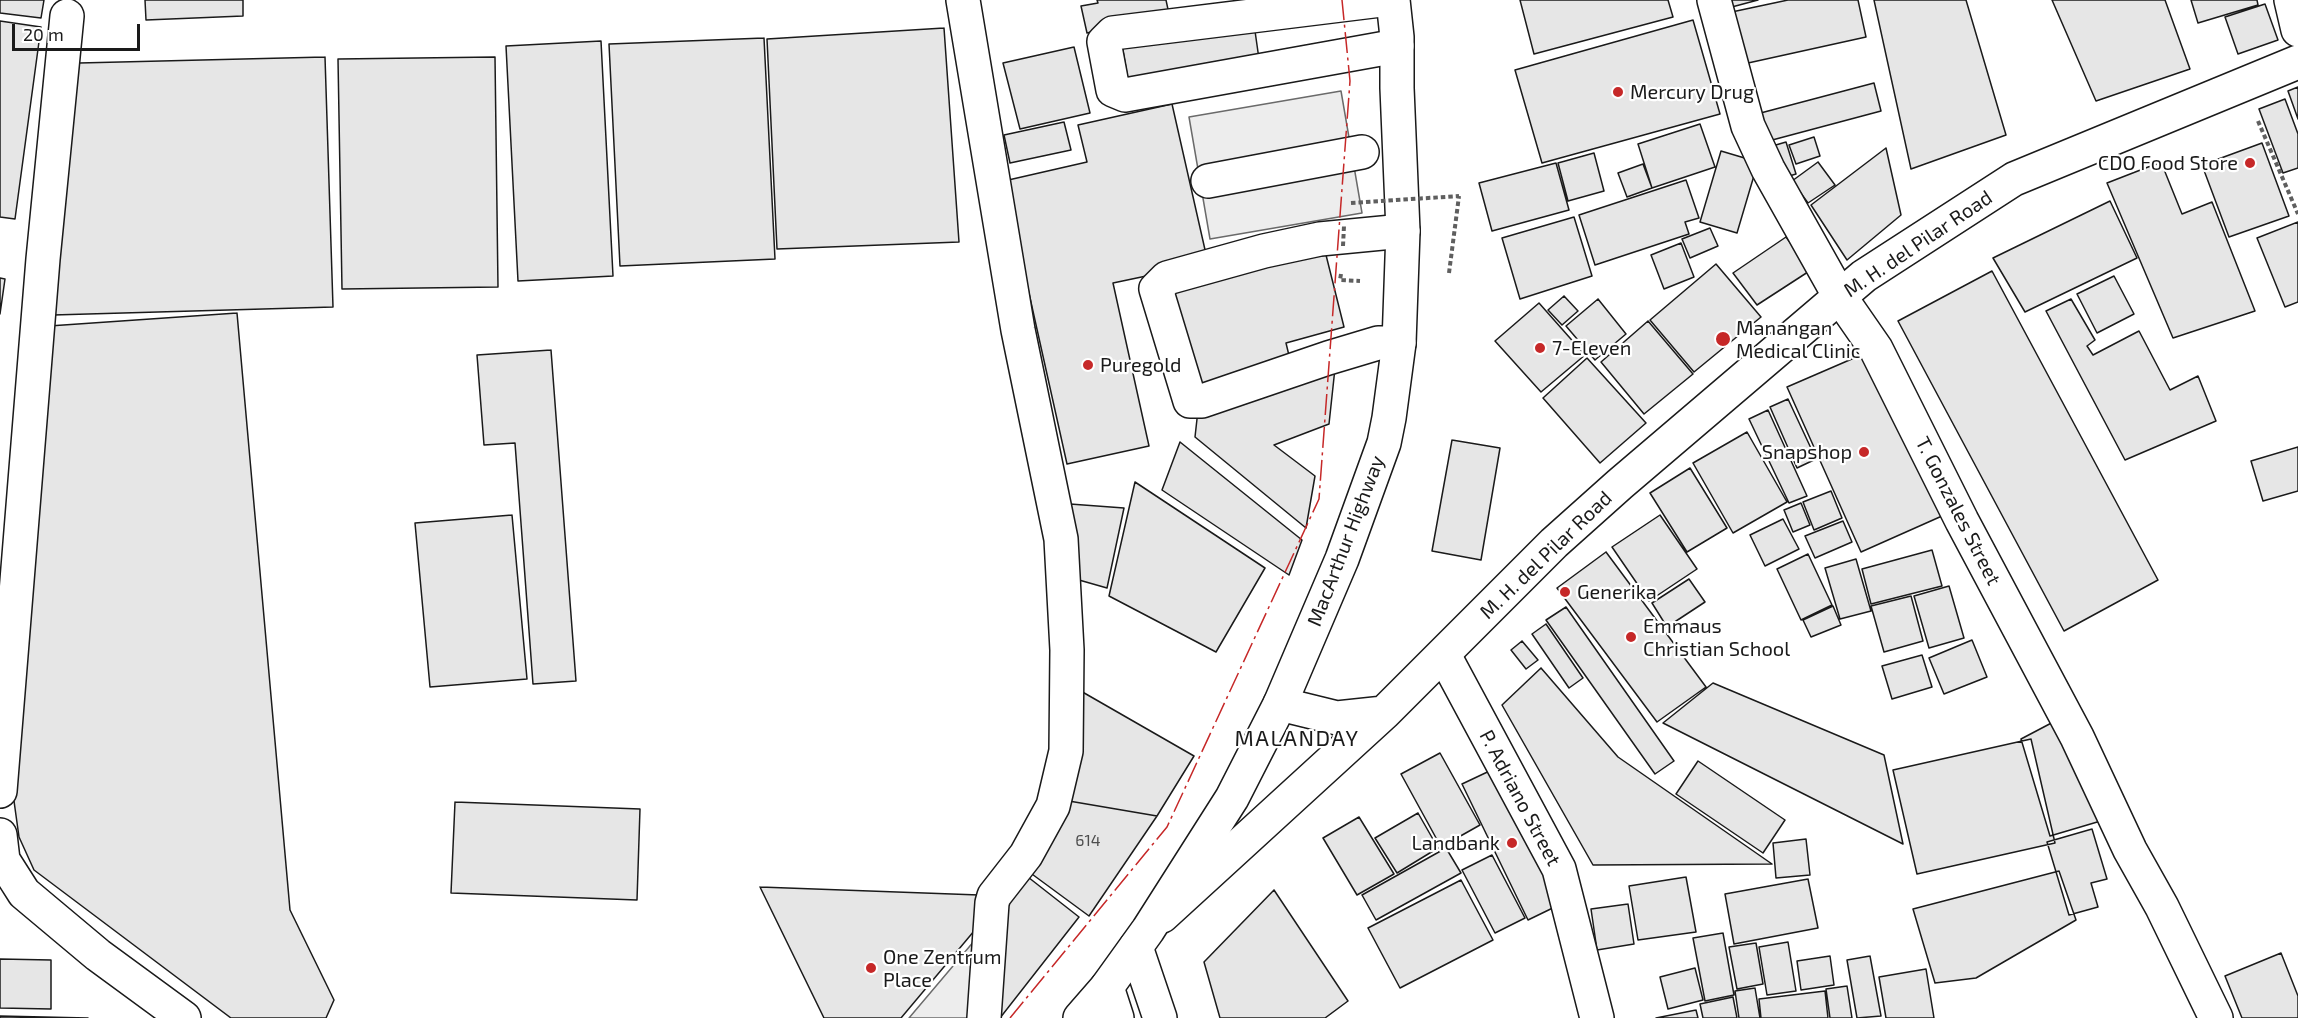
<!DOCTYPE html>
<html>
<head>
<meta charset="utf-8">
<style>
  body { margin:0 }
  #map { position:relative; width:2298px; height:1018px; overflow:hidden; background:#fff; font-family:"Exo 2",sans-serif }
  canvas { display:block }
  .scale { position:absolute; left:12px; top:24px; width:128px; height:27px; box-sizing:border-box; border:3px solid #1a1a1a; border-top:0; padding-left:8px; font-size:18px; line-height:21px; white-space:nowrap; color:#1a1a1a; -webkit-text-stroke:4px #fff; paint-order:stroke }
</style>
</head>
<body>
<div id="map">
<canvas width="2298" height="1018"></canvas>
<div class="scale">20 m</div>
</div>
<script>
const context = document.querySelector('canvas').getContext('2d');
context.lineJoin = 'round';
function fill(path, color) {
  context.fillStyle = color;
  context.fill(path, 'evenodd');
}
function toPath(rows) {
  const path = new Path2D();
  for (const r of rows) {
    path.moveTo(r[0], r[1]);
    for (let i = 2; i < r.length; i += 2) path.lineTo(r[i], r[i + 1]);
  }
  return path;
}
function strokePath(path, color, width, dash) {
  context.strokeStyle = color;
  context.lineWidth = width;
  context.lineCap = dash ? 'butt' : 'round';
  context.setLineDash(dash || []);
  context.stroke(path);
}
function write(font, color, halo, rows, align = 'center') {
  context.font = font + ' "Exo 2",sans-serif';
  context.lineWidth = 4.5;
  context.setLineDash([]);
  context.textBaseline = 'middle';
  context.strokeStyle = halo;
  context.fillStyle = color;
  for (const [text, x, y, turn = 0] of rows) {
    context.save();
    context.translate(x, y);
    context.rotate((+turn || 0) * Math.PI / 180);
    context.textAlign = isNaN(turn) ? turn : align;
    if (halo) context.strokeText(text, 0, 0);
    context.fillText(text, 0, 0);
    context.restore();
  }
}
const parking = toPath([
  [1341,91,1362,213,1210,239,1189,117,1341,91],
  [975,940,976,1018,909,1018,975,940]
]);
fill(parking, '#ededed');
strokePath(parking, '#6a6a6a', 1.5);
const building = toPath([
  [0,0,44,0,41,18,0,13,0,0],
  [145,0,243,0,243,16,146,20,145,0],
  [1097,0,1166,0,1169,14,1087,33,1081,6,1098,3,1097,0],
  [1520,0,1668,0,1673,17,1534,54,1520,0],
  [1726,0,1758,0,1728,8,1726,0],
  [1788,0,1858,0,1866,37,1739,65,1727,13,1788,0],
  [1874,0,1966,0,2006,135,1911,169,1874,0],
  [2052,0,2165,0,2190,69,2096,101,2052,0],
  [2191,0,2257,0,2258,5,2198,23,2191,0],
  [2265,4,2278,40,2238,54,2225,17,2265,4],
  [1693,20,1720,114,1542,163,1515,70,1693,20],
  [0,21,41,27,15,219,0,217,0,21],
  [1254,24,1259,59,1128,80,1122,45,1254,24],
  [944,28,959,242,777,249,767,39,944,28],
  [764,38,775,259,620,266,609,44,764,38],
  [601,41,613,276,518,281,506,46,601,41],
  [1074,47,1090,113,1020,129,1003,63,1074,47],
  [325,57,333,307,53,315,79,63,325,57],
  [495,57,498,287,342,289,338,59,495,57],
  [1874,83,1881,111,1761,143,1753,115,1874,83],
  [2298,87,2298,119,2288,91,2298,87],
  [2285,99,2298,134,2298,168,2283,173,2259,109,2285,99],
  [1172,104,1208,263,1113,283,1149,446,1067,464,1004,181,1087,162,1078,125,1172,104],
  [1064,122,1071,150,1010,163,1004,135,1064,122],
  [1700,124,1715,167,1652,188,1638,144,1700,124],
  [1814,137,1820,156,1796,164,1789,145,1814,137],
  [1786,142,1796,174,1779,179,1769,147,1786,142],
  [2262,143,2289,216,2229,237,2202,165,2262,143],
  [1886,148,1901,215,1847,260,1811,205,1886,148],
  [1721,151,1758,162,1737,233,1700,222,1721,151],
  [1594,153,1604,191,1568,201,1558,163,1594,153],
  [1818,162,1835,185,1808,203,1792,181,1818,162],
  [2161,162,2182,214,2212,202,2255,311,2173,338,2107,183,2161,162],
  [1556,163,1569,210,1492,231,1479,183,1556,163],
  [1643,164,1652,188,1627,197,1618,173,1643,164],
  [1686,180,1699,218,1685,222,1689,234,1595,265,1579,215,1686,180],
  [2110,201,2137,258,2025,312,1993,258,2110,201],
  [1574,217,1592,276,1520,299,1502,238,1574,217],
  [2298,222,2298,302,2285,307,2257,238,2298,222],
  [1710,228,1718,246,1690,258,1682,239,1710,228],
  [1786,237,1811,270,1757,305,1733,273,1786,237],
  [1681,243,1694,277,1664,289,1651,255,1681,243],
  [1325,251,1344,327,1286,343,1292,368,1200,393,1170,282,1325,251],
  [1716,264,1761,317,1694,372,1650,320,1716,264],
  [1992,271,2158,580,2064,631,1898,321,1992,271],
  [2114,276,2134,314,2097,333,2077,294,2114,276],
  [0,278,5,279,0,314,0,278],
  [1564,296,1578,311,1562,325,1548,310,1564,296],
  [1598,299,1626,334,1595,360,1566,326,1598,299],
  [2071,299,2095,340,2087,346,2093,355,2139,331,2170,390,2198,376,2216,421,2125,460,2046,311,2071,299],
  [1539,303,1585,355,1541,392,1495,341,1539,303],
  [237,313,290,910,334,1000,326,1018,231,1018,34,870,19,837,14,801,49,326,237,313],
  [1648,321,1693,374,1644,414,1601,362,1648,321],
  [551,350,576,681,533,684,515,443,484,445,477,355,551,350],
  [1868,352,1942,516,1861,552,1787,387,1868,352],
  [1587,358,1646,423,1600,463,1543,398,1587,358],
  [1336,359,1329,424,1274,445,1315,476,1306,528,1195,437,1198,410,1336,359],
  [1788,399,1816,459,1797,468,1770,407,1788,399],
  [1768,410,1807,496,1789,503,1749,419,1768,410],
  [1747,432,1787,502,1733,533,1693,463,1747,432],
  [1452,440,1500,448,1481,560,1432,551,1452,440],
  [1180,442,1302,540,1289,575,1162,490,1180,442],
  [2298,447,2298,491,2263,501,2251,461,2298,447],
  [1690,468,1727,528,1687,552,1650,493,1690,468],
  [1135,482,1265,568,1216,652,1109,596,1135,482],
  [1831,491,1842,518,1814,530,1803,502,1831,491],
  [1801,503,1810,525,1793,532,1784,510,1801,503],
  [1070,504,1124,508,1107,588,1072,578,1070,504],
  [512,515,527,679,430,687,415,523,512,515],
  [1660,515,1697,569,1649,601,1612,547,1660,515],
  [1783,519,1799,549,1765,566,1750,535,1783,519],
  [1843,521,1852,542,1815,558,1805,536,1843,521],
  [1932,550,1942,586,1871,604,1862,569,1932,550],
  [1606,552,1706,687,1657,722,1557,588,1606,552],
  [1808,554,1832,605,1801,620,1777,569,1808,554],
  [1856,559,1871,611,1840,619,1825,568,1856,559],
  [1689,579,1705,602,1667,627,1652,603,1689,579],
  [1949,586,1964,638,1929,648,1914,596,1949,586],
  [1911,596,1923,641,1884,652,1871,606,1911,596],
  [1833,606,1841,625,1811,637,1803,620,1833,606],
  [1566,607,1674,761,1655,774,1546,620,1566,607],
  [1546,624,1583,678,1569,688,1532,634,1546,624],
  [1972,640,1987,677,1944,694,1929,658,1972,640],
  [1522,641,1538,660,1526,669,1511,650,1522,641],
  [1922,655,1932,687,1892,699,1882,666,1922,655],
  [1541,668,1618,757,1772,864,1593,865,1502,705,1541,668],
  [1713,683,1884,755,1903,844,1663,723,1713,683],
  [1079,690,1194,756,1157,816,1063,800,1079,690],
  [2059,719,2104,820,2050,836,2021,739,2059,719],
  [2031,739,2055,843,1917,874,1893,770,2031,739],
  [1440,753,1480,825,1441,847,1401,774,1440,753],
  [1698,761,1785,820,1763,853,1676,794,1698,761],
  [1498,767,1563,903,1528,920,1462,784,1498,767],
  [1063,800,1157,816,1089,916,1021,866,1063,800],
  [455,802,640,809,637,900,451,893,455,802],
  [1418,813,1438,848,1397,873,1375,838,1418,813],
  [1359,817,1394,874,1357,895,1323,838,1359,817],
  [2092,829,2107,879,2091,883,2098,907,2069,915,2047,842,2092,829],
  [1806,839,1810,875,1776,878,1773,843,1806,839],
  [1446,848,1461,873,1376,920,1362,895,1446,848],
  [1492,855,1525,918,1495,933,1462,870,1492,855],
  [1019,870,1079,917,1000,1018,997,897,1019,870],
  [2059,871,2076,920,1976,978,1935,983,1913,909,2059,871],
  [1686,877,1696,932,1638,940,1629,886,1686,877],
  [1808,879,1818,928,1734,944,1725,894,1808,879],
  [1461,880,1493,940,1400,988,1368,928,1461,880],
  [760,887,979,895,985,918,901,1018,824,1018,760,887],
  [1274,890,1348,1001,1325,1018,1220,1018,1204,962,1274,890],
  [1628,904,1634,944,1597,950,1591,909,1628,904],
  [1723,933,1734,995,1705,1001,1693,938,1723,933],
  [1788,942,1796,991,1767,995,1759,947,1788,942],
  [1756,943,1763,984,1737,989,1729,947,1756,943],
  [2281,953,2298,996,2298,1018,2242,1018,2225,976,2281,953],
  [1830,956,1834,985,1801,990,1797,961,1830,956],
  [1870,956,1881,1016,1857,1018,1847,960,1870,956],
  [0,959,51,960,51,1009,0,1008,0,959],
  [1695,968,1703,1000,1668,1009,1660,977,1695,968],
  [1926,969,1934,1018,1886,1018,1879,977,1926,969],
  [1847,986,1852,1018,1830,1018,1826,989,1847,986],
  [1755,988,1760,1018,1739,1018,1735,991,1755,988],
  [1825,991,1828,1018,1761,1018,1759,999,1825,991],
  [1733,997,1737,1018,1703,1018,1700,1004,1733,997],
  [1696,1010,1698,1018,1656,1018,1696,1010],
  [0,1016,88,1018,0,1018,0,1016]
]);
fill(building, '#e6e6e6');
strokePath(building, '#1a1a1a', 1.5);
const minor = toPath([
  [963,0,1018,330,1061,539,1067,650,1066,751,1053,806,1026,855,994,896,992,903,984,1018],
  [1381,0,1113,33,1104,42,1113,90,1125,95,1397,46],
  [1714,0,1748,126,1768,169,1840,297,1876,349,1962,521,2077,737,2130,850,2162,907,2216,1018],
  [2291,0,2298,30],
  [1208,181,1362,152],
  [1399,343,1378,343,1328,358,1202,401,1190,401,1156,289,1167,278,1264,251,1320,239,1403,231],
  [1444,655,1559,869,1597,1018],
  [0,791,43,259,67,16],
  [0,835,3,860,24,893,98,955,184,1018],
  [1136,947,1160,1018],
  [1107,987,1117,1018]
]);
const major = toPath([
  [1280,704,1337,718,1384,713],
  [1162,916,1384,713,1554,543,1620,484,1864,276,2014,179,2298,62]
]);
const highway = toPath([
  [1080,1018,1107,987,1148,930,1232,798,1280,704,1342,559,1384,443,1389,418,1399,343,1403,231,1397,88,1397,37,1393,0]
]);
strokePath(minor, '#1a1a1a', 36);
strokePath(major, '#1a1a1a', 36);
strokePath(highway, '#1a1a1a', 36);
strokePath(toPath([
  [2258,121,2298,214],
  [1449,273,1459,196],
  [1341,274,1340,280,1360,281]
]), '#5f5f5f', 4, [4.5, 3]);
strokePath(minor, '#fff', 33);
strokePath(major, '#fff', 33);
strokePath(highway, '#fff', 33);
strokePath(toPath([
  [1351,203,1459,196],
  [1343,246,1344,226]
]), '#5f5f5f', 4, [4.5, 3]);
strokePath(toPath([
  [1010,1018,1167,827,1319,499,1350,81,1342,0]
]), '#c62828', 1.5, [21, 4.5, 3, 4.5]);
for (const [x, y, r, color] of [
  [1618,92,6,"#c62828"],
  [2250,163,6,"#c62828"],
  [1723,339,8,"#c62828"],
  [1540,348,6,"#c62828"],
  [1088,365,6,"#c62828"],
  [1864,452,6,"#c62828"],
  [1565,592,6,"#c62828"],
  [1631,637,6,"#c62828"],
  [1512,843,6,"#c62828"],
  [871,968,6,"#c62828"]
]) {
  const dot = new Path2D();
  dot.arc(x, y, r, 0, 2 * Math.PI);
  context.fillStyle = color;
  context.fill(dot);
  strokePath(dot, '#fff', 2);
}
write('16px', '#4d4d4d', null, [
  ["614",1088,841]
]);
write('20px', '#1a1a1a', '#fff', [
  ["Mercury Drug",1630,92],
  ["CDO Food Store",2238,163,"right"],
  ["Manangan",1736,328],
  ["Medical Clinic",1736,351],
  ["7-Eleven",1552,348],
  ["Puregold",1100,365],
  ["Snapshop",1852,452,"right"],
  ["Generika",1577,592],
  ["Emmaus",1643,626],
  ["Christian School",1643,649],
  ["Landbank",1500,843,"right"],
  ["One Zentrum",883,957],
  ["Place",883,980]
], 'left');
write('20px', '#1a1a1a', '#fff', [
  ["M. H. del Pilar Road",1918,244,-34],
  ["T. Gonzales Street",1958,511,63],
  ["MacArthur Highway",1346,541,-69],
  ["M. H. del Pilar Road",1546,555,-44],
  ["P. Adriano Street",1520,798,62]
]);
context.letterSpacing = '1.5px';
write('22px', '#1a1a1a', '#fff', [
  ["MALANDAY",1297,739]
]);
context.letterSpacing = '0px';
</script>
</body>
</html>
